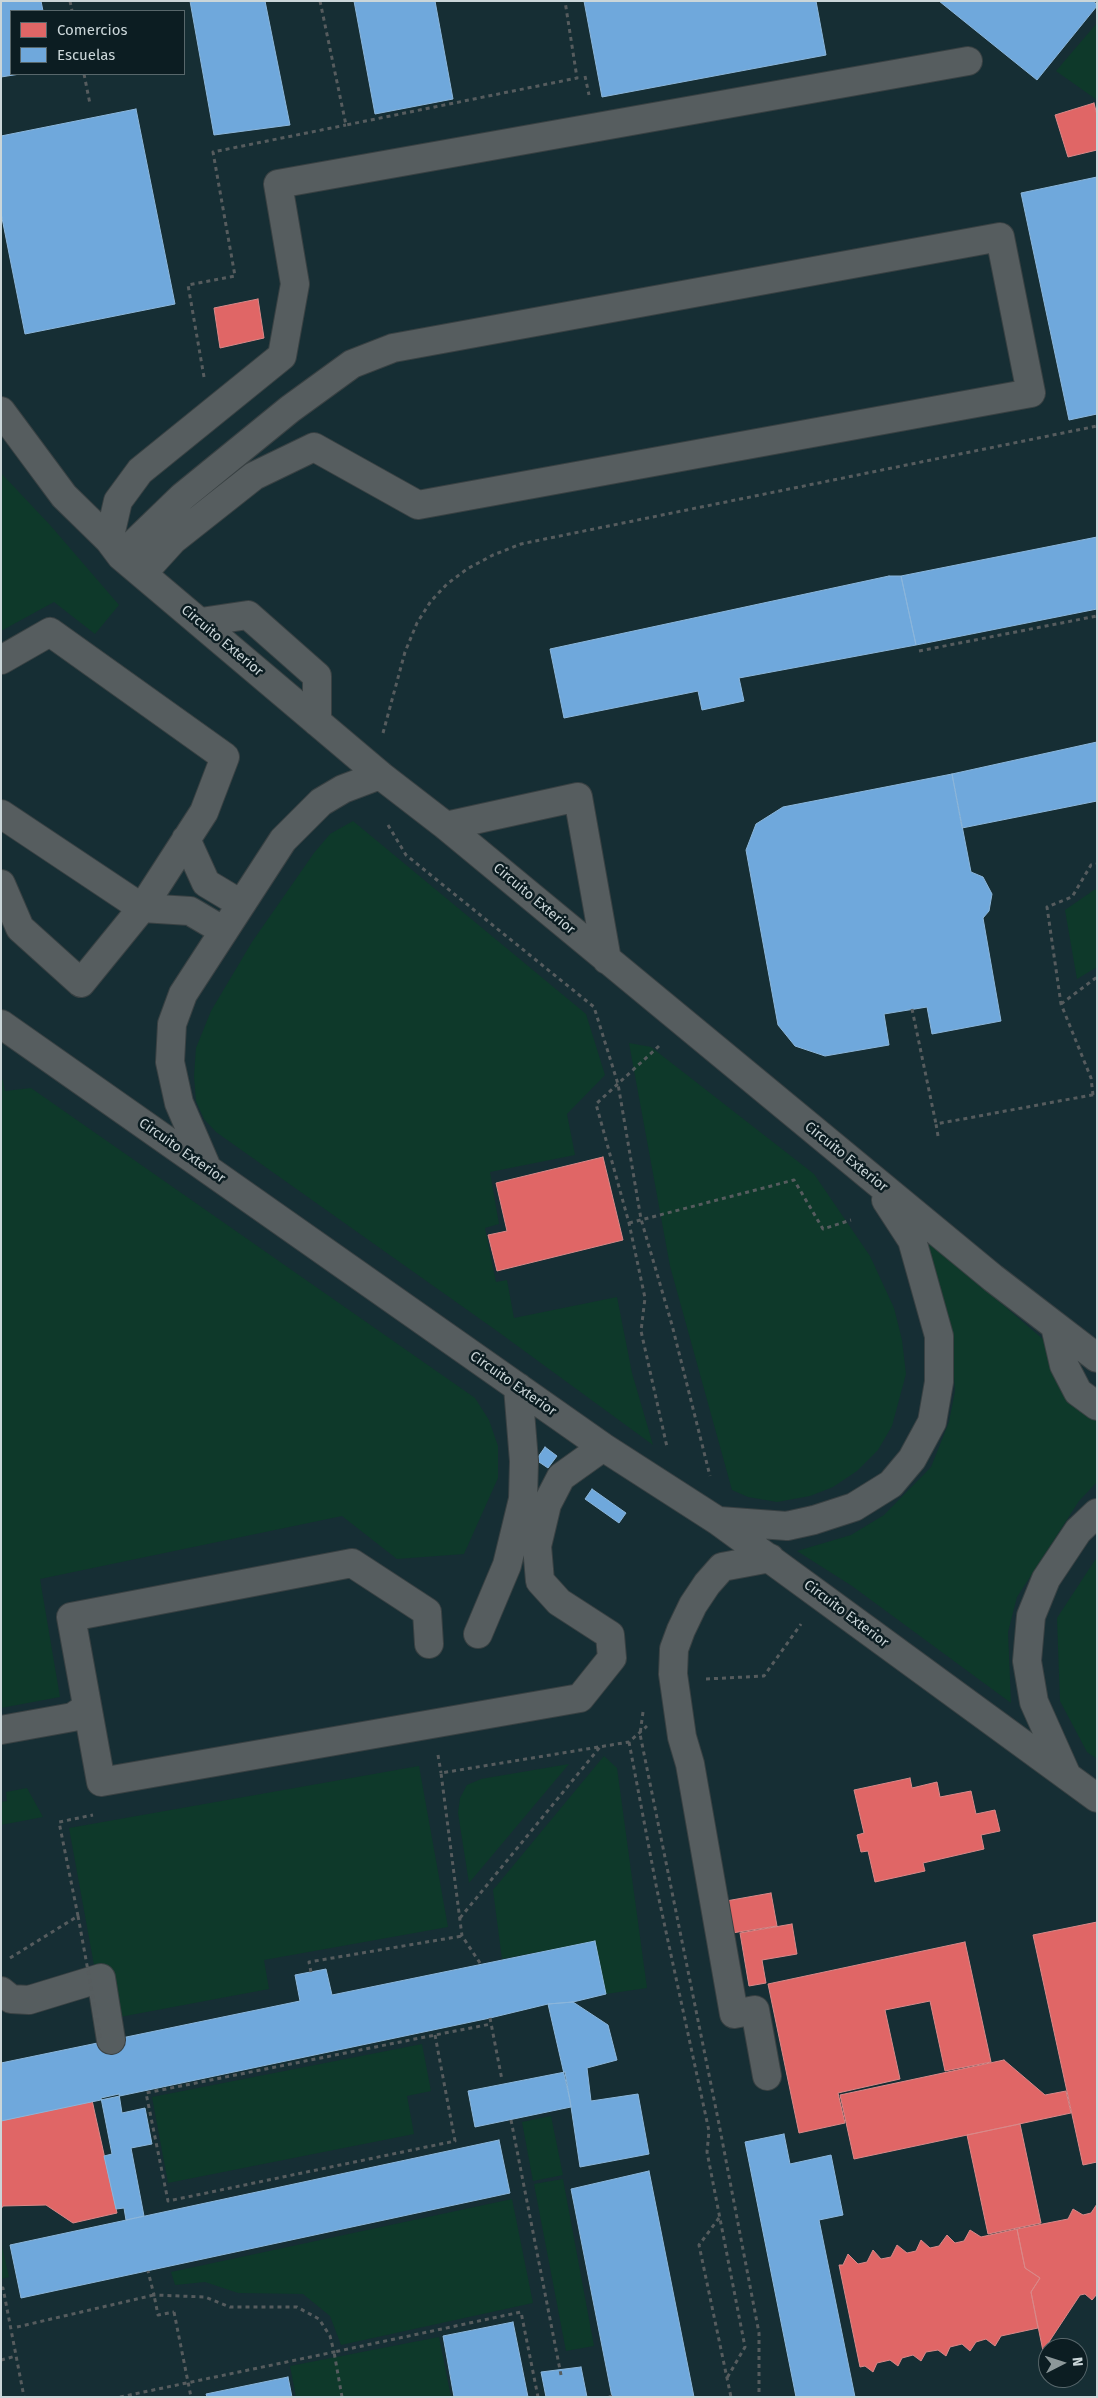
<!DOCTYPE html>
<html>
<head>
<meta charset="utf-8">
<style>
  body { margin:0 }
  #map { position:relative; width:1098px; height:2398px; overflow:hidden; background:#1a2426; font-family:"Fira Sans",sans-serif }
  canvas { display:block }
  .frame { position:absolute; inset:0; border:2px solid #cbd6d9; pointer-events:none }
  .legend { position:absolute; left:10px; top:10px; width:175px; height:65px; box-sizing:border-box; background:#0c1d22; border:1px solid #58676b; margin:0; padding:6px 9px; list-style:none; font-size:15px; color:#cbd6d9 }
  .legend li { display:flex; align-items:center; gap:10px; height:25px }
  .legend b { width:25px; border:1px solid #58676b }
  .north { position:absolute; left:1038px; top:2338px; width:50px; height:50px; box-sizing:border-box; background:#0c1d22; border:1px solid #58676b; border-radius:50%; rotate:85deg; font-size:14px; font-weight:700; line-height:20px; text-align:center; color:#cbd6d9 }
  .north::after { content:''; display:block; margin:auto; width:18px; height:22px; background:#8d989a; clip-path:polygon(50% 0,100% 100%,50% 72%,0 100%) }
</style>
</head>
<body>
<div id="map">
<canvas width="1098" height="2398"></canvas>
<div class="frame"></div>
<ul class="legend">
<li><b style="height:14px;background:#e06666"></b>Comercios</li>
<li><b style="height:14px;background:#6fa8dc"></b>Escuelas</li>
</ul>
<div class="north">N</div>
</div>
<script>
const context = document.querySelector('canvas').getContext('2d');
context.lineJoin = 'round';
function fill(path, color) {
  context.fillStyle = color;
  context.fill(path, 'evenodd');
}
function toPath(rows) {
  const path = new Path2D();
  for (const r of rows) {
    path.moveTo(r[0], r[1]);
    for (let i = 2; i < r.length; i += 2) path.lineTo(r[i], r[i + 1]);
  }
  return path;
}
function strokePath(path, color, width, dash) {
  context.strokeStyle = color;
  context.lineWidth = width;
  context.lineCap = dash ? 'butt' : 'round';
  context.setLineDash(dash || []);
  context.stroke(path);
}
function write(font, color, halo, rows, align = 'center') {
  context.font = font + ' "Fira Sans",sans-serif';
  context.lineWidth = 5;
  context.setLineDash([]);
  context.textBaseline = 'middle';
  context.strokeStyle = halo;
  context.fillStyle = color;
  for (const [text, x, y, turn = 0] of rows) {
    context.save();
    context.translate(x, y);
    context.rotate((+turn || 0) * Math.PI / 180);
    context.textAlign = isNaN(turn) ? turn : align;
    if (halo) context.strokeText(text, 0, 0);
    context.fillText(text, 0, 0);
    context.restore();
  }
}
fill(toPath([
  [1,1,1097,1,1097,2397,1,2397],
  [11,11,184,11,184,74,11,74],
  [1048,2348,1078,2348,1078,2378,1048,2378]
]), '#162e34');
fill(toPath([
  [1097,23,1097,100,1056,71],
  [1,473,50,525,119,605,95,634,54,602,1,631],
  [353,821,586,1014,605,1075,567,1114,575,1155,490,1172,499,1224,485,1228,496,1282,507,1280,514,1318,617,1297,632,1373,653,1445,497,1331,216,1132,204,1119,196,1101,194,1076,196,1048,211,1011,252,942,314,853,330,834],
  [1097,888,1097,967,1077,979,1065,910],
  [629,1043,651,1047,814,1174,870,1256,894,1308,902,1340,906,1374,892,1426,878,1450,857,1471,833,1487,810,1496,777,1502,748,1497,732,1490,670,1266],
  [1,1073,5,1091,31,1088,475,1398,489,1420,498,1446,498,1478,464,1554,397,1559,342,1516,40,1579,60,1697,1,1708],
  [927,1240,1044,1340,1097,1419,1097,1482,1079,1501,1017,1597,1008,1632,1011,1703,852,1586,797,1551,851,1535,884,1515,931,1467,949,1422,955,1391,952,1349],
  [1097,1557,1097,1759,1087,1752,1060,1701,1057,1618],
  [604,1756,617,1768,647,1988,606,1994,595,1941,502,1959,493,1890],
  [569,1764,469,1883,458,1813,460,1798,467,1785,481,1779],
  [419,1766,448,1927,264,1960,269,1989,104,2020,69,1828],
  [27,1788,43,1817,1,1825,1,1802,7,1801,6,1792],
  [422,2044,431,2091,407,2096,414,2134,168,2183,152,2097],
  [551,2116,563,2175,533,2181,522,2122],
  [563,2179,594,2346,566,2351,534,2184],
  [512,2199,533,2303,341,2345,330,2316,303,2294,238,2293,205,2282,175,2285,171,2272],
  [1,2242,9,2277,1,2279],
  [439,2337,451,2397,296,2397,290,2366]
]), '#0e392a');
const shops = toPath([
  [1094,103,1097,115,1097,150,1068,157,1055,115,1094,103],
  [258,299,264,338,220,348,214,308,258,299],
  [603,1157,623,1240,497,1271,488,1235,507,1231,496,1183,603,1157],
  [910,1778,912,1788,937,1782,940,1797,971,1791,976,1814,995,1810,1000,1831,981,1835,984,1849,923,1863,925,1871,875,1882,868,1851,861,1852,857,1835,864,1833,854,1790,910,1778],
  [771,1893,777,1926,732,1933,726,1901,771,1893],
  [1097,1922,1097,2162,1083,2165,1033,1935,1097,1922],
  [792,1924,797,1954,762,1960,766,1983,749,1986,740,1933,792,1924],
  [965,1942,991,2062,945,2071,930,2001,885,2010,900,2079,838,2093,845,2123,799,2133,768,1984,965,1942],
  [1004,2060,1045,2095,1066,2091,1071,2113,854,2159,840,2095,1004,2060],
  [92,2100,117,2213,73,2223,46,2205,3,2206,1,2209,1,2121,92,2100],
  [1020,2124,1041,2223,988,2234,967,2135,1020,2124],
  [1097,2204,1097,2294,1092,2300,1085,2294,1080,2295,1043,2351,1031,2292,1040,2278,1025,2268,1017,2229,1068,2219,1073,2209,1083,2215,1091,2213,1097,2204],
  [1017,2229,1025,2268,1040,2278,1031,2292,1038,2328,1001,2336,995,2346,986,2339,976,2342,970,2351,962,2344,950,2347,946,2356,938,2350,926,2352,921,2361,913,2355,902,2358,898,2366,890,2360,877,2363,873,2372,865,2366,860,2367,839,2265,843,2265,848,2254,858,2264,867,2262,873,2250,881,2259,891,2257,897,2245,907,2253,916,2251,921,2240,930,2248,939,2246,947,2235,955,2243,964,2241,970,2230,981,2237,1017,2229]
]);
fill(shops, '#e06666');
strokePath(shops, '#da8888', 1);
const schools = toPath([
  [1,1,41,1,43,11,11,11,11,74,20,74,1,77,1,1],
  [190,1,265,1,290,125,214,135,190,1],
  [354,1,435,1,453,99,375,114,354,1],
  [584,1,816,1,826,55,602,97,584,1],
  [939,1,1094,1,1097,6,1037,80,939,1],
  [136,109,175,304,25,334,1,213,1,136,136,109],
  [1097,177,1097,414,1069,420,1021,193,1097,177],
  [1097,537,1097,609,916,645,901,576,1097,537],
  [889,576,901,576,916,645,739,678,744,701,702,710,698,691,564,718,550,649,889,576],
  [1097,742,1097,801,962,828,952,774,1097,742],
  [952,774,971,872,983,877,992,894,989,911,983,918,1001,1021,932,1034,927,1007,884,1014,889,1045,825,1056,795,1046,778,1025,746,850,756,824,783,807,952,774],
  [545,1447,557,1456,548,1468,536,1460,545,1447],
  [592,1489,626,1513,619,1523,585,1499,592,1489],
  [595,1941,606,1994,573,2002,548,2004,490,2018,1,2121,1,2063,300,2001,295,1975,326,1969,332,1995,595,1941],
  [573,2002,608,2025,617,2060,587,2068,591,2101,638,2094,649,2154,580,2167,570,2100,548,2004,573,2002],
  [565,2072,571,2107,475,2127,468,2091,565,2072],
  [119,2094,122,2113,145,2108,152,2144,131,2148,144,2216,126,2220,124,2208,116,2209,104,2156,112,2154,101,2098,119,2094],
  [784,2134,790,2164,831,2155,843,2215,819,2220,855,2397,796,2397,745,2142,784,2134],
  [499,2140,510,2193,21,2298,10,2245,499,2140],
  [649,2171,694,2397,612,2397,571,2189,649,2171],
  [513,2322,528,2397,454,2397,443,2336,513,2322],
  [581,2367,587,2397,546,2397,541,2372,581,2367],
  [288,2377,292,2397,207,2397,206,2394,288,2377]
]);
fill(schools, '#6fa8dc');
strokePath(schools, '#8bb6db', 1);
const minor = toPath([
  [1,411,64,496,109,540,121,556,380,775,446,826,993,1278,1097,1358],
  [109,540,118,501,140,471,282,356,295,284,278,184,968,61],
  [121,556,182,497,290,409,352,364,393,348,1000,237,1031,393,418,505,314,447,254,476,173,540,143,573],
  [201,622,248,615,317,676,317,722],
  [1,660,50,632,225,757,204,812,142,908,81,983,20,928,1,884],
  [1,814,142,908,190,911,224,931],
  [446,826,578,797,607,960],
  [186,839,206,883,241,904],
  [1,1024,603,1447,718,1521,1097,1798],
  [207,1168,179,1103,170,1062,172,1024,183,994,283,840,321,802,343,789,380,775],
  [1055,1326,1064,1365,1078,1392,1097,1406],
  [719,1521,787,1526,814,1520,854,1507,891,1484,912,1459,925,1435,932,1422,939,1382,939,1336,912,1240,886,1200],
  [478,1634,507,1565,523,1499,524,1461,518,1387],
  [429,1644,427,1612,352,1563,71,1617,101,1782,580,1698,612,1658,610,1635,559,1602,540,1581,537,1546,547,1504,561,1477,603,1447],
  [1,1730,73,1717,87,1707],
  [1067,1776,1034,1702,1027,1661,1031,1616,1046,1579,1078,1531,1097,1513],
  [1,1991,11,1999,29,2000,101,1978,111,2040],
  [767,2076,755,2010,734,2014,690,1764,682,1737,673,1674,674,1649,681,1630,693,1605,707,1584,722,1567,770,1558]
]);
strokePath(minor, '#394143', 30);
strokePath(toPath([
  [70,1,72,11],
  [320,1,346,125,577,78,565,1],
  [84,74,90,104],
  [585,76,589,95],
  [204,377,188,285,235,276,213,152,346,125],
  [919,651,1097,616],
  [383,733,405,652,417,623,431,601,447,584,467,569,493,555,521,544,545,539,1097,426],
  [388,825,406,855,594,1007,618,1084,641,1219,672,1325,710,1476],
  [1061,1004,1097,977],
  [912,1009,936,1124],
  [659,1046,596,1104,629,1223,645,1298,641,1331,667,1447],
  [1093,1095,1091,1078,1061,1004,1047,907,1072,897,1091,865,1097,864],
  [938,1136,936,1124,1097,1094],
  [629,1223,794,1180,823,1229,851,1220],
  [706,1679,764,1676,801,1624],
  [643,1712,640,1734,719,2124,759,2333,759,2397],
  [629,1742,657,1890,709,2131,707,2152,745,2347,727,2378],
  [438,1755,441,1773],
  [460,1918,600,1747],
  [10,1958,78,1916,59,1822,93,1815],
  [480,1963,462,1936,441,1773,629,1742,647,1726],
  [311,1972,309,1962,462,1936],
  [490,2018,502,2080],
  [435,2035,455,2141,168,2201,146,2093,435,2035,491,2024],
  [511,2120,561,2375],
  [719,2218,699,2245,731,2397],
  [1,2288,3,2288,24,2397],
  [17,2327,154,2295,158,2315,174,2312],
  [1,2360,16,2356],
  [120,2397,334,2352,330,2336,319,2319,297,2307,230,2307,205,2297,154,2295,148,2271],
  [342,2397,334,2352,521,2312,538,2397],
  [609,2397,612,2396]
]), '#565c5e', 3, [4, 4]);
strokePath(minor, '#565d5f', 28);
strokePath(toPath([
  [78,1916,101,2042],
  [174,2312,191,2397]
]), '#565c5e', 3, [4, 4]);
write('14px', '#cbd6d9', '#0c1d22', [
  ["Circuito Exterior",222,641,40],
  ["Circuito Exterior",534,899,40],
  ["Circuito Exterior",182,1151,35],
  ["Circuito Exterior",846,1157,39],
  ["Circuito Exterior",513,1384,35],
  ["Circuito Exterior",846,1614,37]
]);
</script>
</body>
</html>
